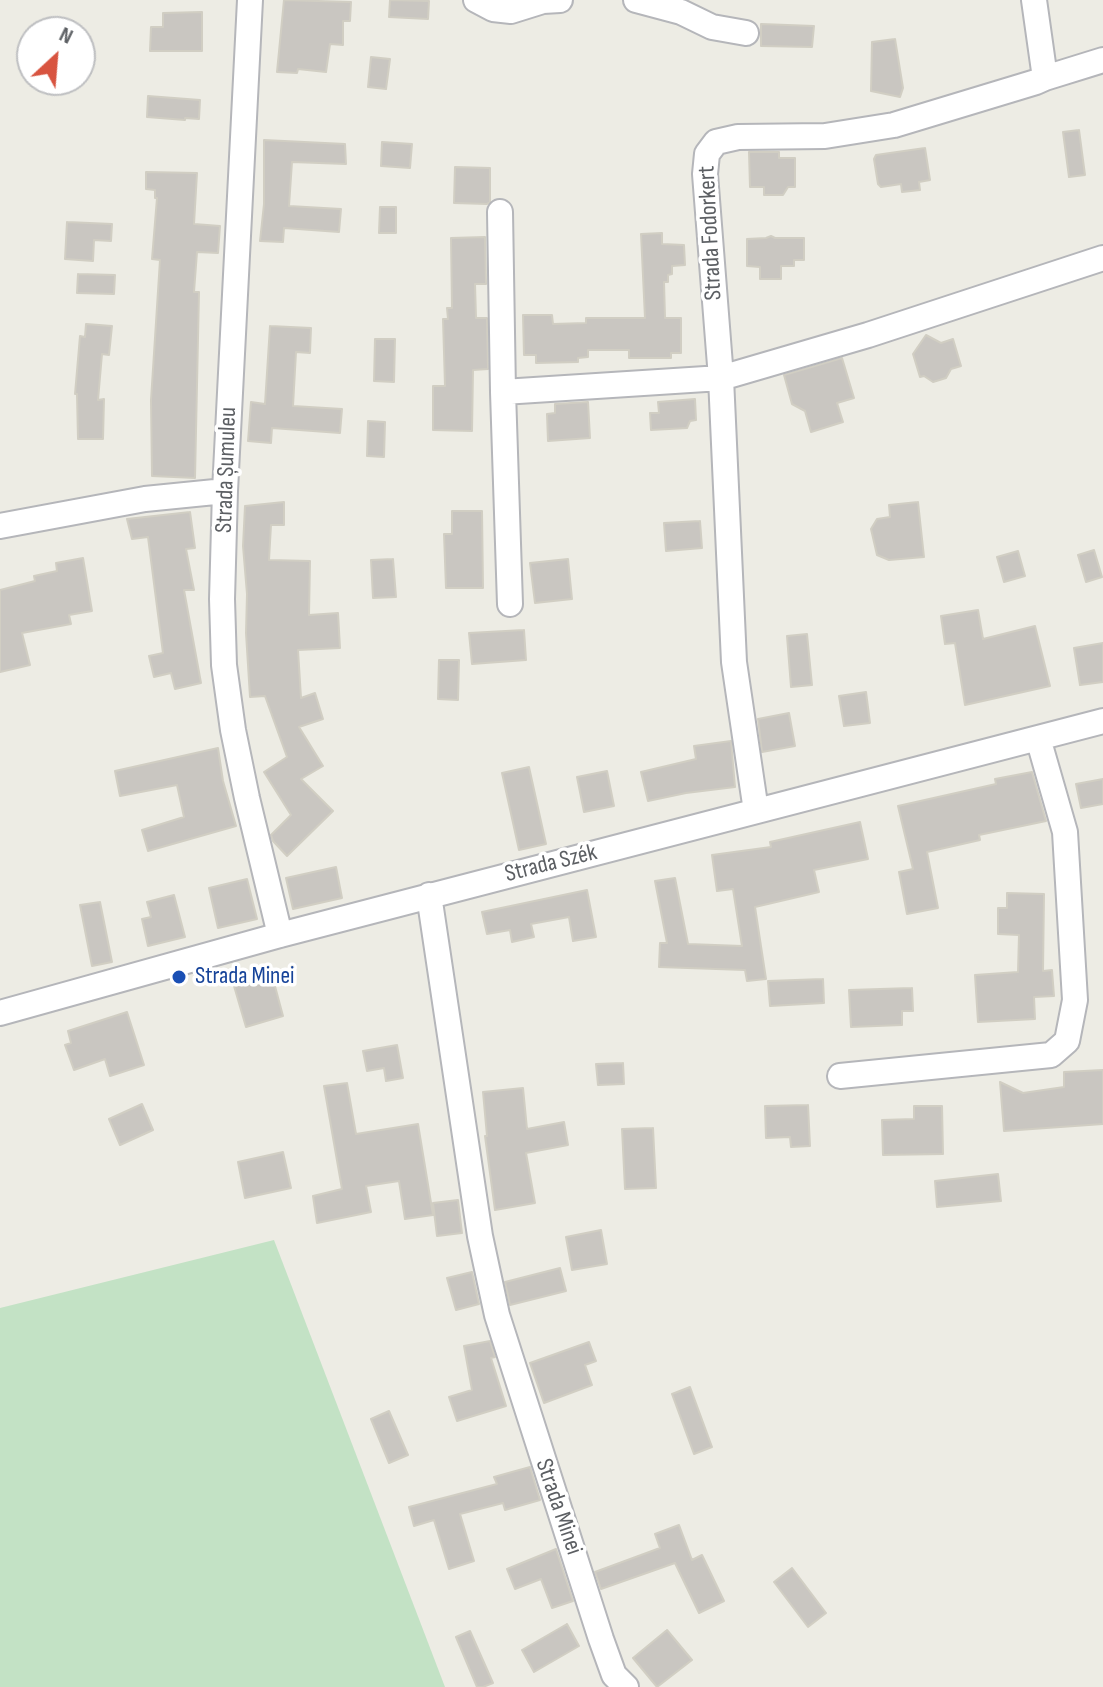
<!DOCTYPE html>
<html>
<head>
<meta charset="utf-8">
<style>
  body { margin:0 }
  #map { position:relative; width:1103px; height:1687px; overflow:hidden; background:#edece4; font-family:"Sofia Sans Condensed",sans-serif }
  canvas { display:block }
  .north { position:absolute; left:16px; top:16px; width:80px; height:80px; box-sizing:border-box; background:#fff; border:2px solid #bebfc1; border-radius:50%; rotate:26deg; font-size:22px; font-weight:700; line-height:32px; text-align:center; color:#5c5f63 }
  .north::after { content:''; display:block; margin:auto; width:28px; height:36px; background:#d85440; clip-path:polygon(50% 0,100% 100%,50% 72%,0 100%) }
</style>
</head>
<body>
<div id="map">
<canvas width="1103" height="1687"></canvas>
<div class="north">N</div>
</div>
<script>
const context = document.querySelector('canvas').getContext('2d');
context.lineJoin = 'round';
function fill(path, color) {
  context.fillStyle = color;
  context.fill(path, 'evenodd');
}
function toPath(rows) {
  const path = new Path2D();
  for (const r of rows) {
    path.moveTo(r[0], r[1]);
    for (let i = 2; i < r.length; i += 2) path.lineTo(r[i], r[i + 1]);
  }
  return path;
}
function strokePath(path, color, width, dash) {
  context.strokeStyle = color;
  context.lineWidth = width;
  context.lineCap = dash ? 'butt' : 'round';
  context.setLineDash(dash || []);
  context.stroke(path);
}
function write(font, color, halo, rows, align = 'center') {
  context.font = font + ' "Sofia Sans Condensed",sans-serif';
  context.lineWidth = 7;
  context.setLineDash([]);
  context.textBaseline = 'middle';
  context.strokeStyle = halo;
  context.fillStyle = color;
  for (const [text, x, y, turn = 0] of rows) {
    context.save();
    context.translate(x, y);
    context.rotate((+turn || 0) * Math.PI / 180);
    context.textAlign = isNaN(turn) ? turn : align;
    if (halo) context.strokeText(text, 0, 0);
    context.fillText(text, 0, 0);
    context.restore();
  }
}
fill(toPath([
  [274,1240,445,1687,0,1687,0,1308]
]), '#c3e2c5');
const building = toPath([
  [284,0,351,2,350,21,343,21,343,45,330,44,326,72,298,69,297,73,277,72,284,0],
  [390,0,429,1,428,19,389,17,390,0],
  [202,12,202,51,150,51,151,27,163,27,163,13,202,12],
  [761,24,814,26,812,47,761,46,761,24],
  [895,39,903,88,900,97,871,91,872,42,895,39],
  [371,57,390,59,386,89,368,87,371,57],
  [148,96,200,100,199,119,185,118,185,120,147,117,148,96],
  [1079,130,1085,175,1069,177,1063,132,1079,130],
  [264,140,345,144,346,164,292,162,289,206,341,209,339,232,284,228,283,242,260,241,264,204,264,140],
  [382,142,412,144,410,168,381,166,382,142],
  [925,148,930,180,919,182,920,190,902,192,901,184,881,187,878,184,874,159,876,155,925,148],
  [749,152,779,152,779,158,795,158,795,187,788,187,783,195,764,195,764,187,750,187,749,152],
  [455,167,490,168,490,202,487,204,454,203,455,167],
  [146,172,197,173,194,224,220,226,218,253,197,252,194,292,199,292,195,478,152,476,151,400,160,260,152,259,157,198,155,198,155,190,146,189,146,172],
  [380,207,396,207,396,233,379,233,380,207],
  [67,222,112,224,111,241,94,240,93,261,65,259,67,222],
  [662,233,662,244,684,245,685,265,672,266,672,274,668,275,668,282,664,282,665,318,681,318,681,353,671,353,671,358,629,358,629,350,588,350,588,357,578,358,578,362,536,363,536,355,524,355,523,315,552,315,553,324,586,323,586,318,645,318,641,234,662,233],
  [771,236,775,238,804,238,804,260,794,260,794,266,781,266,781,279,760,279,760,267,747,266,747,239,766,238,771,236],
  [485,237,486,284,475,284,476,318,487,318,488,369,473,370,472,431,433,430,433,386,445,386,443,319,448,319,447,308,452,308,451,238,485,237],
  [78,274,115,275,114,294,77,293,78,274],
  [86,324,112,326,109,355,102,354,98,400,104,399,103,439,78,439,77,394,75,394,80,336,85,337,86,324],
  [270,326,311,328,310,353,296,352,293,406,342,409,340,433,272,428,271,443,248,441,251,402,265,404,270,326],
  [926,335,941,343,953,339,961,366,951,369,946,378,933,382,924,376,920,377,913,354,926,335],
  [375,339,395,339,394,382,374,381,375,339],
  [842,358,854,398,837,403,843,422,811,432,805,411,792,404,784,375,842,358],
  [695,399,696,420,690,421,687,428,651,430,650,413,659,413,658,402,695,399],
  [588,402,590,438,548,441,547,414,555,413,555,404,588,402],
  [368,421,385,422,384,457,367,456,368,421],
  [284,502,284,525,271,525,269,560,310,561,309,615,338,613,340,648,298,650,301,698,315,693,323,719,299,727,323,766,301,779,333,811,287,856,273,841,271,835,291,815,264,772,287,757,265,696,250,697,246,633,247,594,243,546,245,506,284,502],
  [918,502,924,557,889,560,877,555,871,529,877,519,890,517,889,505,918,502],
  [452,511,482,511,483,588,446,588,444,534,452,534,452,511],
  [190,512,195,548,186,549,194,590,184,590,201,683,175,689,171,673,154,677,149,656,163,653,148,537,132,539,127,519,190,512],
  [700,521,702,548,666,551,664,523,700,521],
  [1094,550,1102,577,1086,582,1078,555,1094,550],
  [1018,551,1025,576,1004,582,997,557,1018,551],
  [83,558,92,611,69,615,71,624,22,633,30,665,0,672,0,590,35,581,34,576,57,571,56,563,83,558],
  [393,559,396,597,373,598,371,560,393,559],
  [568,559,572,599,535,603,530,563,568,559],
  [978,610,983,639,1035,626,1050,686,965,705,955,643,945,644,941,616,978,610],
  [524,630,526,660,472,664,469,633,524,630],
  [807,634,812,685,791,687,787,636,807,634],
  [1103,643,1103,682,1080,685,1074,648,1103,643],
  [439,660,459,660,458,700,438,699,439,660],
  [866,692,870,723,844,726,839,696,866,692],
  [789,713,795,746,762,752,758,719,789,713],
  [731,741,735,787,686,793,648,801,641,772,696,759,694,746,731,741],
  [218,748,223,781,236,826,148,851,142,830,184,817,177,785,120,796,115,771,218,748],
  [529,767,546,844,519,850,502,773,529,767],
  [607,771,614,806,584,812,577,777,607,771],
  [1032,772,1046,821,979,835,980,840,927,852,938,908,907,914,899,872,913,869,898,806,996,784,995,779,1032,772],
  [1103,779,1103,804,1081,808,1076,784,1103,779],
  [860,822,868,859,814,870,819,892,755,907,766,979,747,981,745,970,659,967,660,943,667,943,655,881,675,878,688,944,742,946,733,889,717,891,712,855,771,847,770,842,860,822],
  [336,867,342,898,293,909,286,878,336,867],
  [247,879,257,919,218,928,209,888,247,879],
  [587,890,596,937,573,941,569,917,531,924,534,937,512,942,510,930,487,934,482,912,587,890],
  [1007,893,1044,894,1043,971,1052,970,1054,996,1034,997,1035,1019,978,1022,975,975,1018,972,1019,935,998,934,998,908,1007,908,1007,893],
  [174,895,185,937,148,946,142,919,151,917,147,902,174,895],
  [100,902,112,962,92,966,80,905,100,902],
  [272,975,283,1016,246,1027,234,986,272,975],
  [823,979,824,1003,770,1006,768,981,823,979],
  [912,988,913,1011,902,1011,902,1025,851,1027,849,990,912,988],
  [127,1012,144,1065,110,1076,105,1059,74,1070,65,1045,71,1043,68,1031,127,1012],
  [397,1045,403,1078,386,1081,384,1068,367,1071,363,1051,397,1045],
  [623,1063,624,1084,598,1085,596,1064,623,1063],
  [1103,1070,1103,1124,1004,1131,1000,1082,1023,1093,1064,1087,1064,1072,1103,1070],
  [347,1083,356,1134,418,1124,433,1215,405,1219,399,1181,366,1186,371,1212,317,1223,313,1196,342,1189,324,1086,347,1083],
  [523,1088,527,1129,564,1122,568,1145,526,1153,535,1203,495,1210,485,1136,487,1136,483,1092,523,1088],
  [142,1104,153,1130,120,1145,109,1119,142,1104],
  [808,1105,810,1146,791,1147,790,1137,766,1138,765,1106,808,1105],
  [914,1106,942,1106,943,1154,883,1155,882,1120,914,1119,914,1106],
  [653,1128,656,1188,625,1189,622,1129,653,1128],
  [283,1152,291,1188,245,1198,238,1162,283,1152],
  [998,1174,1001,1201,937,1207,935,1181,998,1174],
  [458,1200,462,1233,437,1236,433,1203,458,1200],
  [601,1230,607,1264,572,1270,566,1237,601,1230],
  [560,1268,566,1291,510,1305,505,1282,560,1268],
  [472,1272,479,1304,456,1310,447,1278,472,1272],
  [490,1341,495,1357,491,1358,506,1406,457,1421,449,1397,472,1390,464,1346,490,1341],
  [589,1342,596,1361,585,1365,592,1385,544,1403,530,1363,589,1342],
  [690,1387,712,1447,694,1454,672,1394,690,1387],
  [389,1411,408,1455,389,1463,371,1419,389,1411],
  [530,1467,540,1500,505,1510,503,1503,460,1514,474,1561,449,1569,434,1520,414,1526,409,1507,497,1484,494,1477,530,1467],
  [679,1525,692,1560,702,1555,724,1601,699,1613,675,1563,601,1589,595,1572,660,1548,655,1534,679,1525],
  [556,1549,573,1601,552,1608,541,1579,515,1589,507,1569,556,1549],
  [792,1568,826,1613,808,1627,774,1582,792,1568],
  [567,1624,579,1646,534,1672,522,1650,567,1624],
  [667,1630,692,1660,657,1687,633,1658,667,1630],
  [470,1631,493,1683,483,1687,477,1687,456,1637,470,1631]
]);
fill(building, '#c9c6c1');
strokePath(building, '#d1cec3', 2);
const minor = toPath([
  [250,0,225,491,222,599,224,665,233,730,247,798,280,935],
  [476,0,493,9,511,11,543,1,560,0],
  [636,0,681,12,712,27,746,33],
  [1045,78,1103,60],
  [500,212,503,392,721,378,868,335,1103,258],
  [503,392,510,604],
  [0,526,145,499,225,491],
  [756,811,734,662,721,378,705,174,707,154,716,142,738,137,825,136,894,125,1036,82,1045,78,1034,0],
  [429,895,480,1236,497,1315,601,1639,614,1675,626,1687],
  [0,1013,280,935,1103,721],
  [840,1076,1051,1055,1067,1041,1075,1000,1065,832,1038,738]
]);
strokePath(minor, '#b5b6ba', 28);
strokePath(minor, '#fff', 24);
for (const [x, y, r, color] of [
  [179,977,8,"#1a4fb4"]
]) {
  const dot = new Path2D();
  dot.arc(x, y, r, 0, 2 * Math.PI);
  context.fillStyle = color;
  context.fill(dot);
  strokePath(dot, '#fff', 3);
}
write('24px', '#5c5f63', '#fff', [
  ["Strada Fodorkert",711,233,-93],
  ["Strada Șumuleu",227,470,-88],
  ["Strada Szék",551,864,-14],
  ["Strada Minei",558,1507,71]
]);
write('24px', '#164399', '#fff', [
  ["Strada Minei",195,977]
], 'left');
</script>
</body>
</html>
